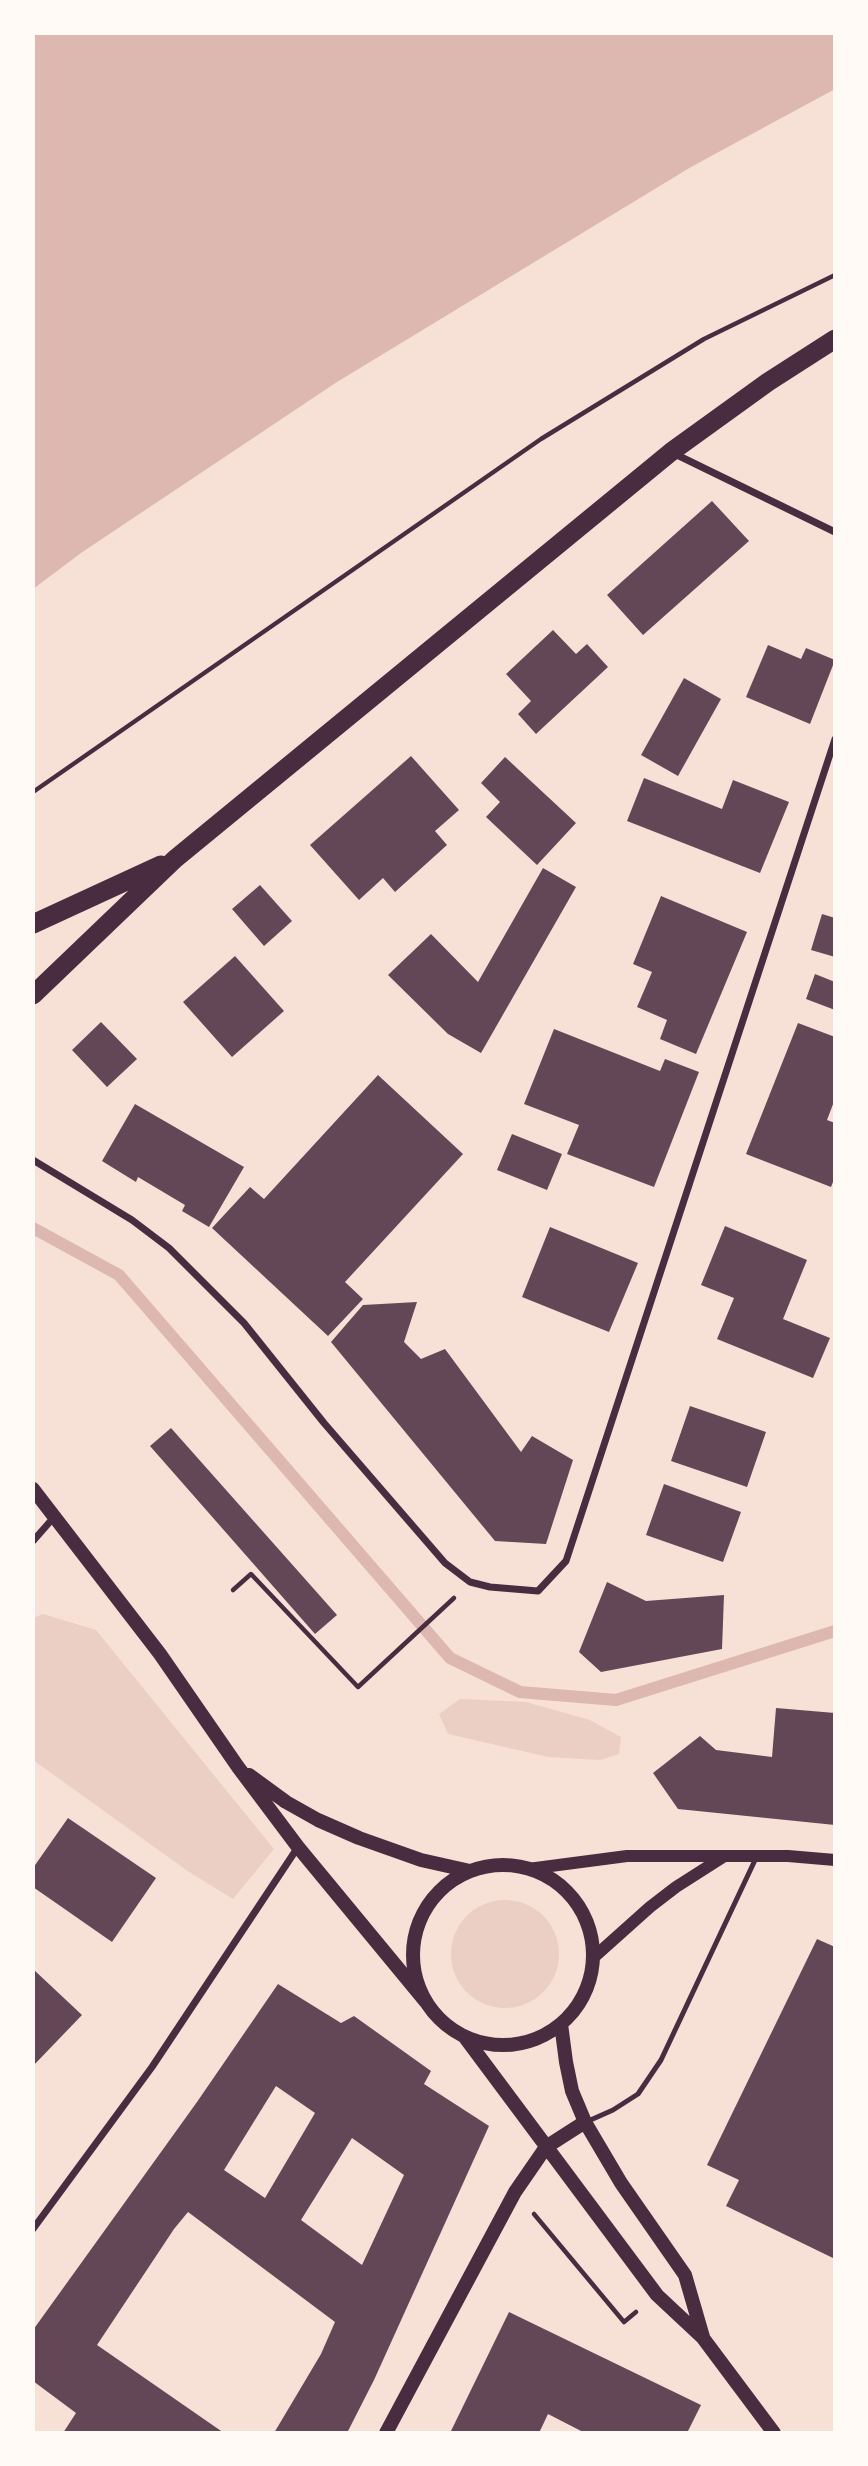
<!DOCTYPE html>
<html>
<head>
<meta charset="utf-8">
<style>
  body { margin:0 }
  #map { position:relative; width:868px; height:2466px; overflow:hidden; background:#f7e1d7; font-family:Bitter,serif }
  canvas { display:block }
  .frame { position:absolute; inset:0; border:35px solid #fffaf5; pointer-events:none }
</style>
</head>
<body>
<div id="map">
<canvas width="868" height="2466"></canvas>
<div class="frame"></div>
</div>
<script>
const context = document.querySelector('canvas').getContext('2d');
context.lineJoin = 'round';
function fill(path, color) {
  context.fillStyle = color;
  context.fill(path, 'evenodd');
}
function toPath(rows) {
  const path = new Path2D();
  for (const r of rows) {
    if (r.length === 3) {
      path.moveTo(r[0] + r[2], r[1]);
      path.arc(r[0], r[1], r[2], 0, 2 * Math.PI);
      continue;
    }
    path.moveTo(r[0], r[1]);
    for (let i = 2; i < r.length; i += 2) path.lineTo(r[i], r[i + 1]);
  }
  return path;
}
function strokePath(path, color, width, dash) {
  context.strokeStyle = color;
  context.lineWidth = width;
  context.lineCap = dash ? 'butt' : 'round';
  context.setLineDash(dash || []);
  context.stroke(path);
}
fill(toPath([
  [43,1614,96,1630,274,1849,233,1899,189,1872,33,1760,33,1618],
  [460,1699,526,1702,590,1720,621,1737,619,1754,600,1760,548,1757,448,1734,439,1714],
  [505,1954,54]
]), '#ebcfc5');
fill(toPath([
  [33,33,835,33,835,89,691,167,337,382,81,553,33,589]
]), '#dcb8b0');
strokePath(toPath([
  [33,1228,119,1275,450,1658,520,1692,616,1700,835,1631]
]), '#dcb8b0', 12);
fill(toPath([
  [712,501,749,541,643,635,607,595],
  [553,630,576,654,587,644,608,667,536,734,518,714,531,701,506,674],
  [768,645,801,659,806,648,835,660,810,724,746,697],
  [684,678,721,699,678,776,641,755],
  [411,756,459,810,435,831,447,845,395,892,383,878,359,900,310,845],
  [505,757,576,823,537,865,486,817,500,802,481,783],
  [644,778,722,809,733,780,789,802,760,873,627,821],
  [543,868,576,887,481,1053,448,1034,388,975,431,934,478,982],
  [260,885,292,921,264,946,232,909],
  [661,896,747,932,696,1054,660,1039,667,1020,637,1007,652,972,633,964],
  [822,914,835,918,835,957,811,950],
  [235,956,284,1011,232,1057,183,1002],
  [815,974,835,982,835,1010,806,999],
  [101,1022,137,1059,107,1087,72,1050],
  [798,1023,835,1037,835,1099,827,1120,835,1123,835,1177,831,1187,746,1154],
  [554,1029,660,1071,665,1059,699,1072,654,1187,567,1154,579,1125,524,1104],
  [378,1075,463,1154,345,1282,363,1299,328,1336,212,1228,250,1187,264,1199],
  [135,1104,244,1167,209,1227,182,1211,185,1205,138,1177,136,1182,102,1161],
  [512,1134,562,1154,547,1190,497,1170],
  [725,1226,807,1260,783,1319,830,1338,813,1378,717,1339,734,1298,701,1285],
  [550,1227,638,1263,609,1332,522,1297],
  [417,1302,404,1342,421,1359,445,1349,521,1452,532,1436,573,1460,546,1544,495,1541,331,1342,363,1305],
  [690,1406,766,1432,747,1487,671,1461],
  [171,1428,337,1615,315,1634,150,1446],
  [664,1484,741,1512,723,1562,646,1535],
  [607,1582,646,1601,724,1595,722,1649,601,1672,579,1652],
  [776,1708,835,1713,835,1825,678,1809,653,1773,700,1736,716,1750,772,1757],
  [68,1818,156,1878,112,1942,33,1887,33,1868],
  [817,1939,835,1947,835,2259,726,2206,739,2180,707,2165],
  [33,1969,82,2015,33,2066],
  [278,1984,341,2023,354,2016,431,2071,424,2084,489,2126,374,2380,347,2433,274,2433,321,2354,335,2322,188,2212,174,2229,97,2345,224,2433,63,2433,76,2413,33,2381,33,2330,197,2102],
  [276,2086,315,2113,265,2198,224,2170],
  [352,2138,404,2175,362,2265,301,2220],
  [509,2312,701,2405,687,2433,585,2433,548,2414,539,2433,450,2433]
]), '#644757');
strokePath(toPath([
  [33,792,541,439,704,339,835,275],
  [233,1590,251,1574,358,1687,454,1598],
  [534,2214,624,2322,636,2312]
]), '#4a2c40', 4.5);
strokePath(toPath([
  [586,2122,613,2110,638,2094,661,2060,756,1858]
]), '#4a2c40', 5);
strokePath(toPath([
  [675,454,835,532],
  [33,1160,132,1220,169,1248,244,1323,324,1423,445,1563,470,1582,490,1587,538,1591,566,1561,835,739],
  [33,1541,55,1516],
  [33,2229,152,2067,298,1847]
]), '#4a2c40', 7);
strokePath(toPath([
  [528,1869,627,1856,788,1856,835,1860],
  [593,1958,650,1907,676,1887,723,1857]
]), '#4a2c40', 12);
strokePath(toPath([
  [33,1489,160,1654,238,1767,298,1847,426,2002],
  [249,1775,286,1802,318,1820,359,1838,421,1860,470,1871],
  [503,1955,90],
  [561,2024,566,2062,572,2091,585,2122,621,2183,685,2275,703,2337],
  [464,2036,657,2295,703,2338,774,2433],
  [386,2433,515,2192,546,2147,585,2122]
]), '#4a2c40', 14);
strokePath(toPath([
  [33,924,161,865],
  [33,995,175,859,671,452,768,382,835,339]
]), '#4a2c40', 19);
</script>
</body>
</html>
